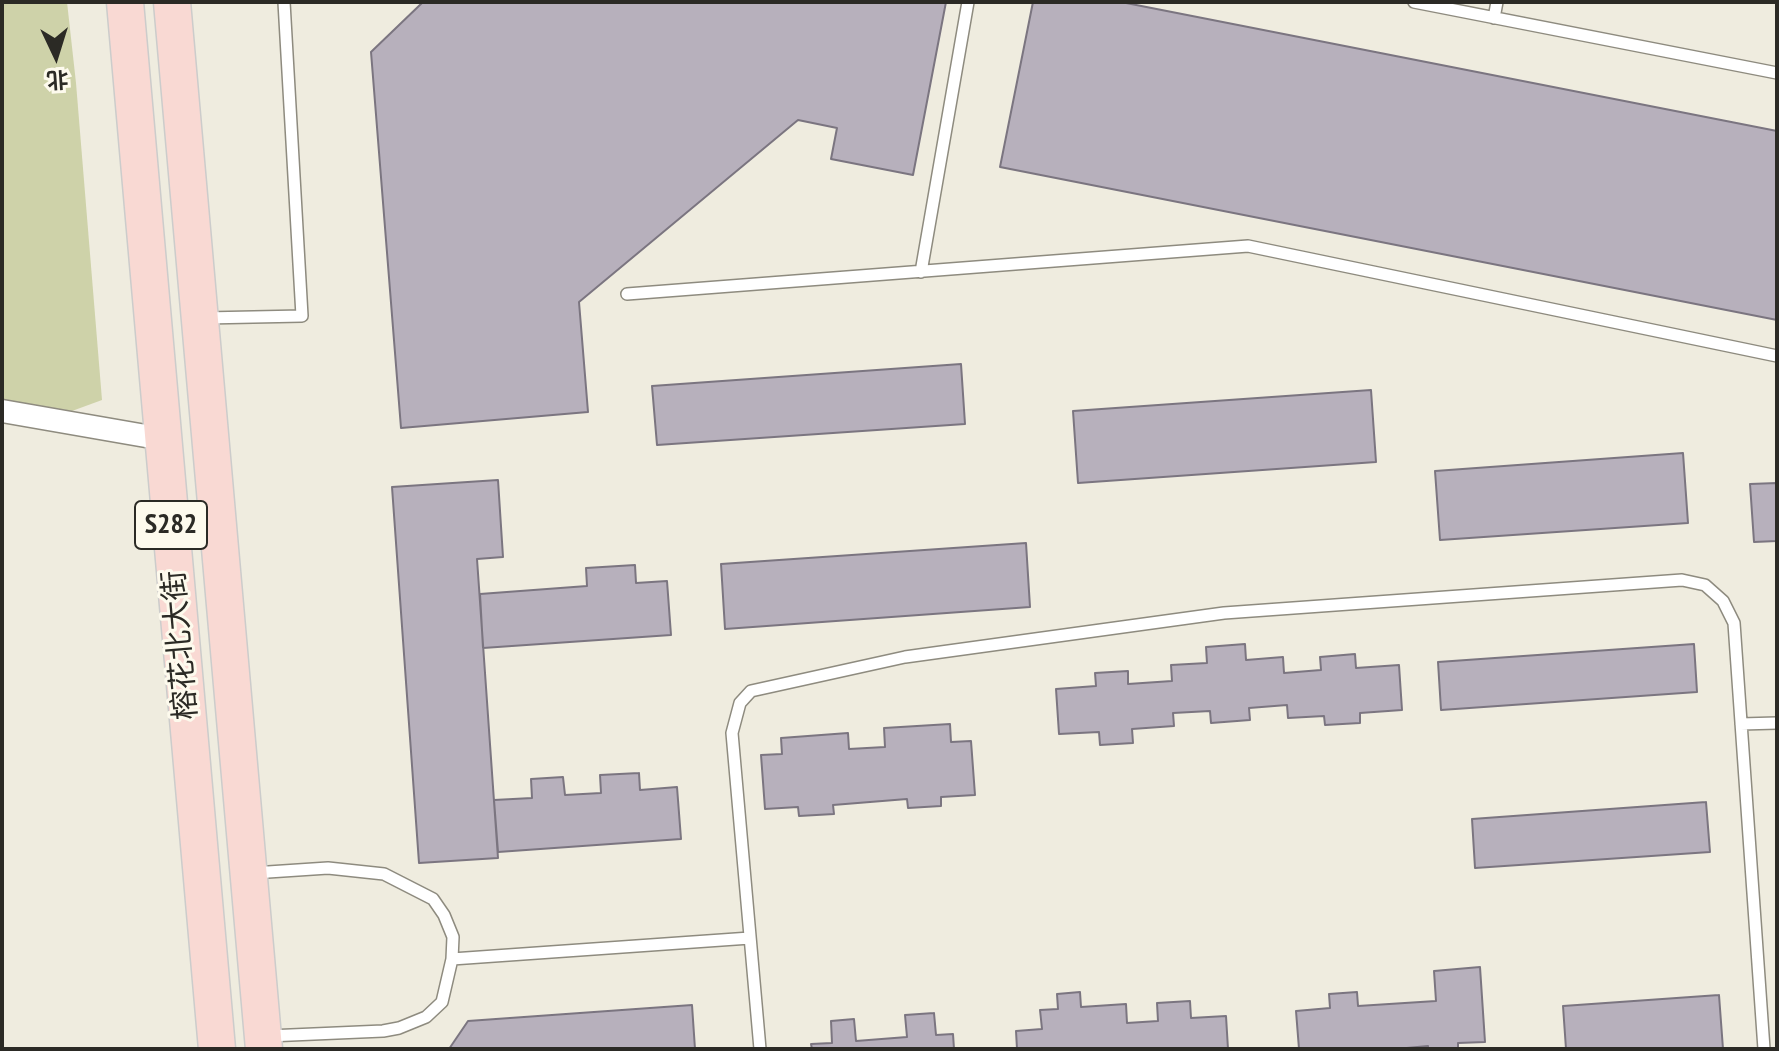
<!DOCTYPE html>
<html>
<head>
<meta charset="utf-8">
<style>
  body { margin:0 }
  #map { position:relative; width:1779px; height:1051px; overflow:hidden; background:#efecdf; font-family:"PT Sans Narrow","Noto Sans SC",sans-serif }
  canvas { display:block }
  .frame { position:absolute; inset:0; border:4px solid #2b2a25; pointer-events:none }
  .north { position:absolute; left:16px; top:16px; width:80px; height:80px; -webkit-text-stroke:6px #fdfaed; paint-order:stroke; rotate:176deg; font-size:22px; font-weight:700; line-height:32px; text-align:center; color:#2b2a25 }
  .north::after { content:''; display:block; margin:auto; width:28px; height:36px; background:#2b2a25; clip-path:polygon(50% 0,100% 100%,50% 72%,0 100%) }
</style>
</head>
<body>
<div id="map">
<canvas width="1779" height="1051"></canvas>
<div class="frame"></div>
<div class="north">北</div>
</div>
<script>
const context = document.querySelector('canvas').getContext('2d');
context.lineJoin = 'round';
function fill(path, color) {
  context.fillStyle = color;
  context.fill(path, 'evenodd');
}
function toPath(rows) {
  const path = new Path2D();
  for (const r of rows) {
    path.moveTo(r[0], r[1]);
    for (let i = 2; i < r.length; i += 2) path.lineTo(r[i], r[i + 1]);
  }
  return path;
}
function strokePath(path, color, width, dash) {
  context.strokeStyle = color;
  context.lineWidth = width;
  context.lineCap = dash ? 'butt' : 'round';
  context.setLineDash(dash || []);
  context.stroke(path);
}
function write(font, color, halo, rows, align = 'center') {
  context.font = font + ' "PT Sans Narrow","Noto Sans SC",sans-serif';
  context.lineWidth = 6;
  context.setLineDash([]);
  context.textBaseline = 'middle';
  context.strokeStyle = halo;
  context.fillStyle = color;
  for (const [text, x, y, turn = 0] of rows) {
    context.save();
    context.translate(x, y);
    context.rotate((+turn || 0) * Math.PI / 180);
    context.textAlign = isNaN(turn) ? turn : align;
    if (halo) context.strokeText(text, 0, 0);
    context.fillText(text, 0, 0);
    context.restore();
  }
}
fill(toPath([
  [2,2,67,2,76,83,102,400,72,411,2,399]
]), '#ced2a9');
const building = toPath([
  [423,2,946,2,913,175,831,159,837,128,798,120,579,302,588,412,401,428,371,52,423,2],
  [1033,2,1121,2,1777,131,1777,320,1000,167,1033,2],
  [961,364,965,424,657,445,652,386,961,364],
  [1371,390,1376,462,1078,483,1073,411,1371,390],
  [1683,453,1688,523,1440,540,1435,471,1683,453],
  [498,480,503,557,477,559,498,858,419,863,392,487,498,480],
  [1777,483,1777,541,1754,542,1750,484,1777,483],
  [1026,543,1030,607,725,629,721,564,1026,543],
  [635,565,636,583,667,581,671,635,483,648,480,594,587,586,586,568,635,565],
  [1245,644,1246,660,1283,657,1284,673,1321,670,1320,657,1355,654,1356,668,1399,665,1402,710,1360,713,1360,723,1325,725,1324,716,1288,718,1287,705,1249,708,1250,720,1211,723,1210,711,1173,713,1174,726,1132,729,1133,743,1100,745,1099,732,1059,734,1056,689,1096,686,1095,673,1128,671,1128,684,1172,681,1171,665,1207,663,1206,647,1245,644],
  [1694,644,1697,692,1441,710,1438,662,1694,644],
  [950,724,951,742,971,741,975,795,941,797,941,806,908,808,907,799,833,805,834,814,799,816,798,807,765,809,761,755,782,754,781,738,848,733,849,749,885,747,884,728,950,724],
  [639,773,640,790,677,787,681,839,498,852,494,800,532,798,531,779,563,777,565,795,601,793,600,775,639,773],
  [1706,802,1710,852,1475,868,1472,819,1706,802],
  [1480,967,1485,1042,1458,1043,1458,1049,1428,1049,1428,1046,1396,1049,1299,1049,1296,1011,1330,1008,1329,994,1357,992,1358,1006,1436,1001,1434,971,1480,967],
  [1080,992,1081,1007,1126,1004,1127,1023,1158,1021,1157,1003,1190,1001,1191,1018,1226,1016,1228,1049,1017,1049,1016,1031,1042,1029,1040,1010,1058,1009,1057,994,1080,992],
  [1719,995,1723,1049,1566,1049,1563,1006,1719,995],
  [692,1005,695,1049,449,1049,468,1021,692,1005],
  [934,1013,936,1035,953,1034,954,1049,812,1049,811,1044,832,1043,831,1021,854,1019,856,1041,907,1037,905,1015,934,1013]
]);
fill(building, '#b7b0bc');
strokePath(building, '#7b7580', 2);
const lane = toPath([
  [1414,2,1777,73],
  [1494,18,1497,2],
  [921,272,968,2],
  [627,294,1248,246,1777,356],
  [205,318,302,316,284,2],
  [1741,724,1777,723],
  [253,873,328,868,384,874,433,899,444,915,453,937,452,959,442,1002,426,1017,399,1028,383,1031,268,1036],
  [452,959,750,938],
  [760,1049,732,733,740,703,751,691,905,657,1224,613,1682,580,1705,585,1723,601,1734,623,1764,1049]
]);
const street = toPath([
  [2,411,163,439]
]);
const primary = toPath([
  [125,2,217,1049],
  [172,2,264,1049]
]);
strokePath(lane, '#8e8b7f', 14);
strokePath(street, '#8e8b7f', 25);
strokePath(primary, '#cccccb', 39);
strokePath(lane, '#fff', 11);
strokePath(street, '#fff', 22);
strokePath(primary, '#f9d9d3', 36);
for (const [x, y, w] of [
  [171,525,72]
]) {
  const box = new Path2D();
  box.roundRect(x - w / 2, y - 24, w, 48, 6);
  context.fillStyle = '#fdfaed';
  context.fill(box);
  strokePath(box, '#2b2a25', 2);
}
write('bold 28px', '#2b2a25', null, [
  ["S282",171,525]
]);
write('30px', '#2b2a25', '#fdfaed', [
  ["榕花北大街",181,645,-95]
]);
</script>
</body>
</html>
